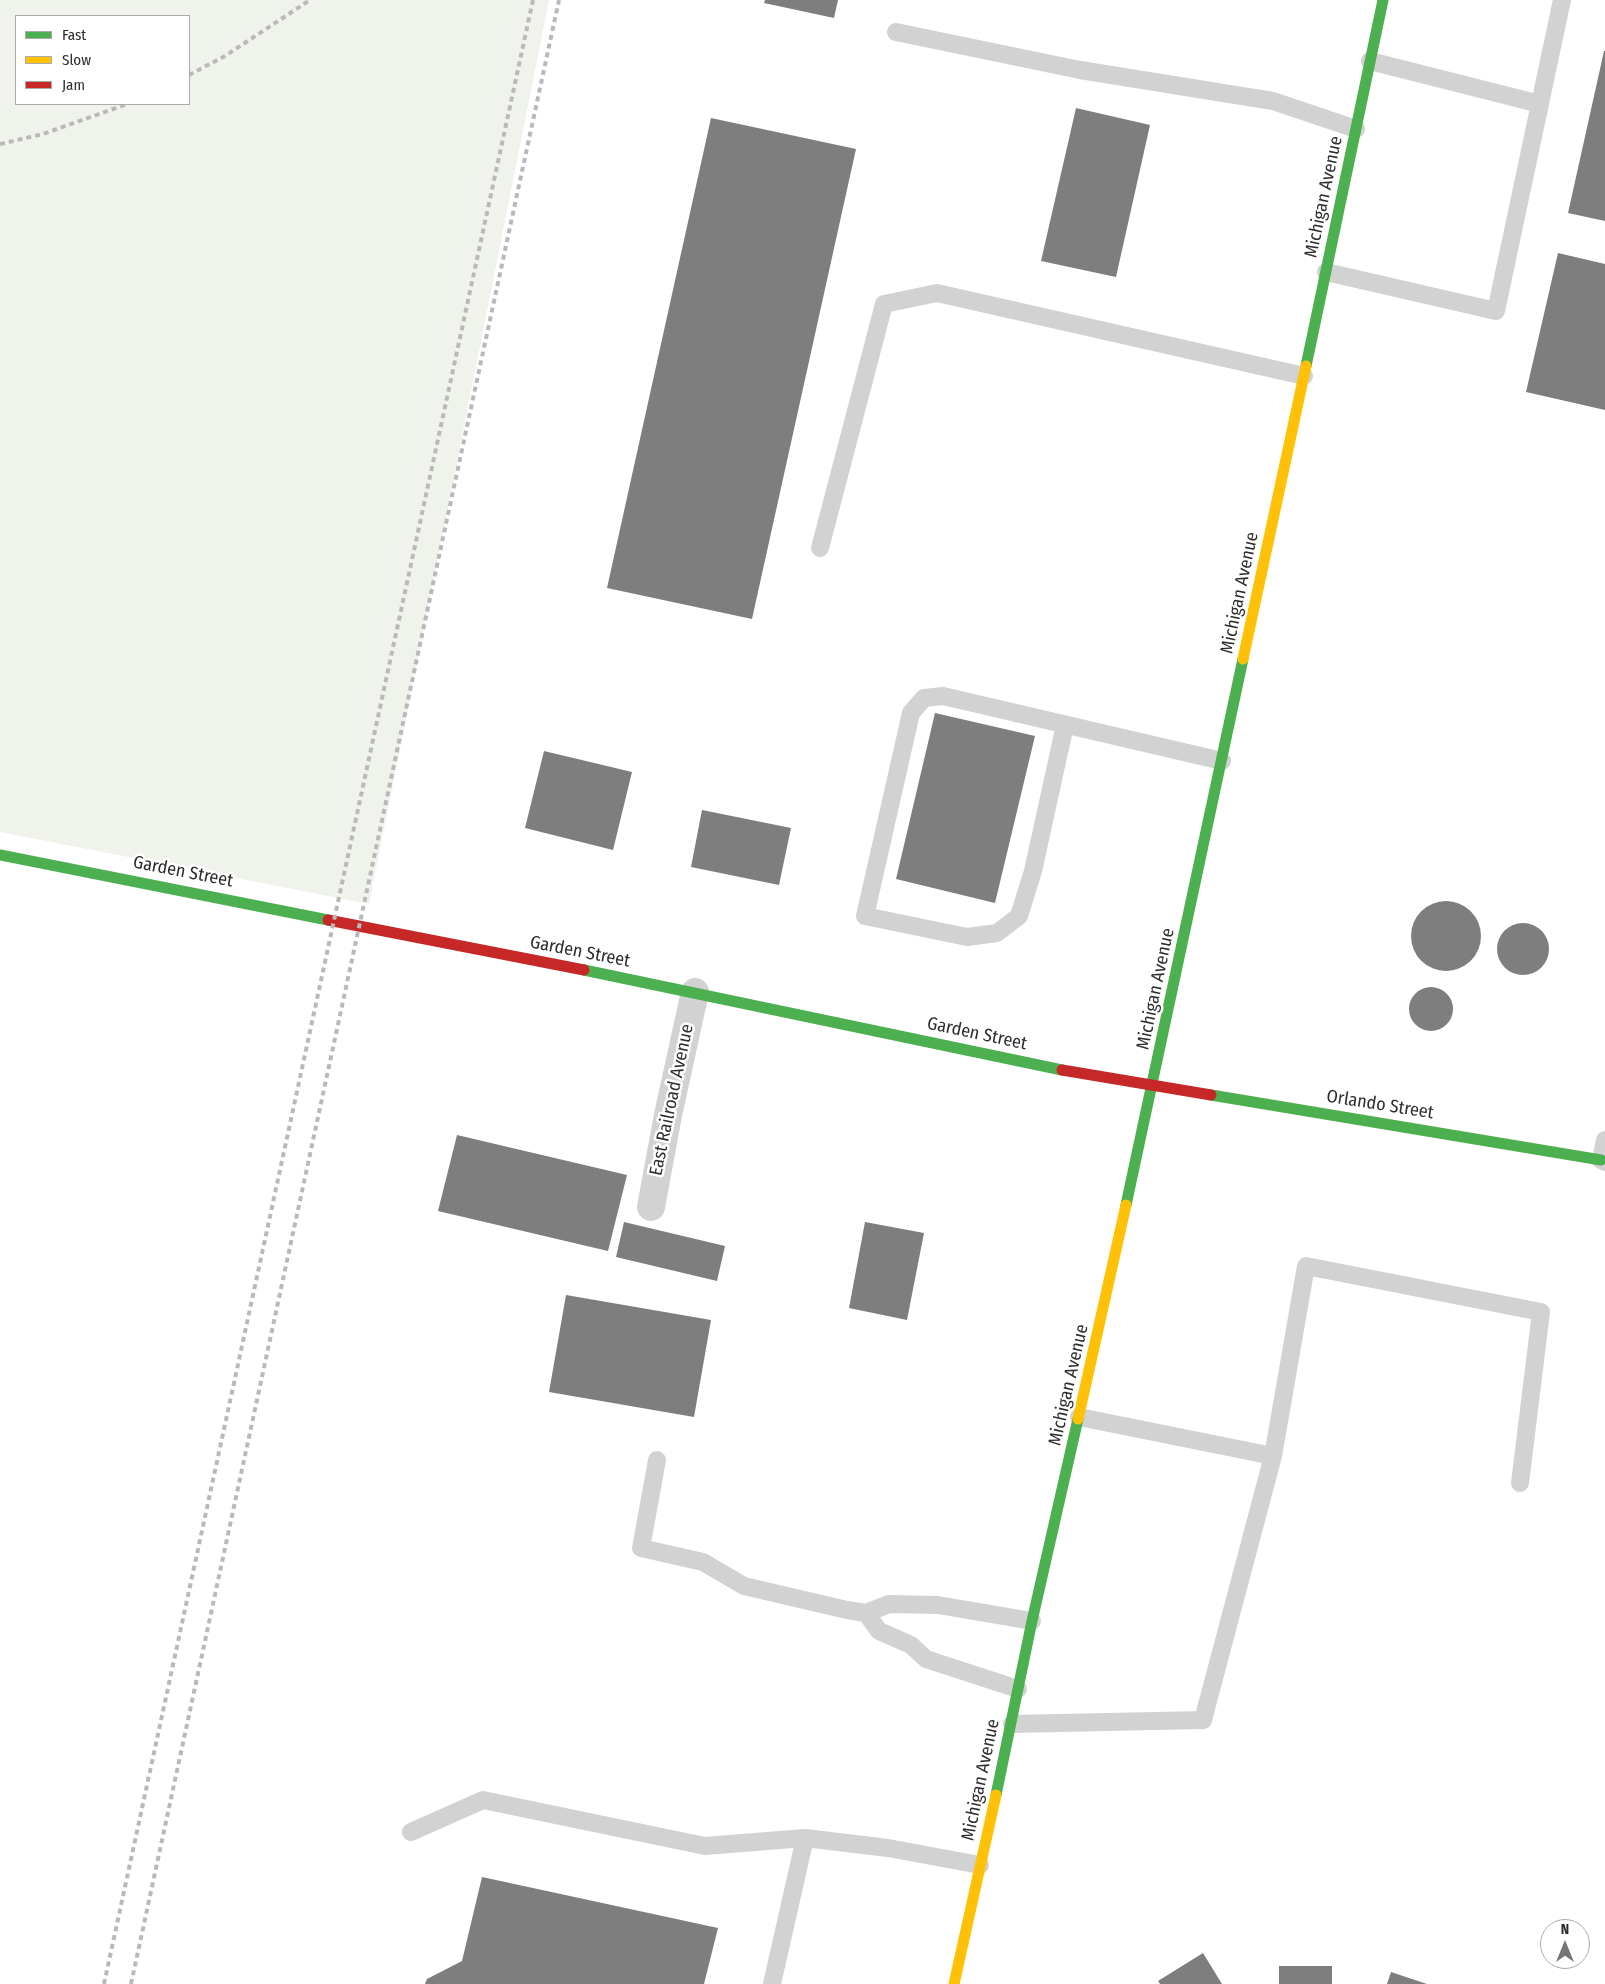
<!DOCTYPE html>
<html>
<head>
<meta charset="utf-8">
<style>
  body { margin:0 }
  #map { position:relative; width:1605px; height:1984px; overflow:hidden; background:#fff; font-family:"Fira Sans Condensed",sans-serif }
  canvas { display:block }
  .legend { position:absolute; left:15px; top:15px; width:175px; height:90px; box-sizing:border-box; background:#fff; border:1px solid #ababab; margin:0; padding:6px 9px; list-style:none; font-size:15px; color:#2d2d2d }
  .legend li { display:flex; align-items:center; gap:10px; height:25px }
  .legend b { width:25px; border:1px solid #ababab }
  .north { position:absolute; left:1540px; top:1919px; width:50px; height:50px; box-sizing:border-box; background:#fff; border:1px solid #ababab; border-radius:50%; rotate:0deg; font-size:14px; font-weight:700; line-height:20px; text-align:center; color:#2d2d2d }
  .north::after { content:''; display:block; margin:auto; width:18px; height:22px; background:#767676; clip-path:polygon(50% 0,100% 100%,50% 72%,0 100%) }
</style>
</head>
<body>
<div id="map">
<canvas width="1605" height="1984"></canvas>
<ul class="legend">
<li><b style="height:6px;background:#4caf50"></b>Fast</li>
<li><b style="height:6px;background:#ffc107"></b>Slow</li>
<li><b style="height:6px;background:#c62828"></b>Jam</li>
</ul>
<div class="north">N</div>
</div>
<script>
const context = document.querySelector('canvas').getContext('2d');
context.lineJoin = 'round';
function fill(path, color) {
  context.fillStyle = color;
  context.fill(path, 'evenodd');
}
function toPath(rows) {
  const path = new Path2D();
  for (const r of rows) {
    if (r.length === 3) {
      path.moveTo(r[0] + r[2], r[1]);
      path.arc(r[0], r[1], r[2], 0, 2 * Math.PI);
      continue;
    }
    path.moveTo(r[0], r[1]);
    for (let i = 2; i < r.length; i += 2) path.lineTo(r[i], r[i + 1]);
  }
  return path;
}
function strokePath(path, color, width, dash) {
  context.strokeStyle = color;
  context.lineWidth = width;
  context.lineCap = dash ? 'butt' : 'round';
  context.setLineDash(dash || []);
  context.stroke(path);
}
function write(font, color, halo, rows, align = 'center') {
  context.font = font + ' "Fira Sans Condensed",sans-serif';
  context.lineWidth = 5;
  context.setLineDash([]);
  context.textBaseline = 'middle';
  context.strokeStyle = halo;
  context.fillStyle = color;
  for (const [text, x, y, turn = 0] of rows) {
    context.save();
    context.translate(x, y);
    context.rotate((+turn || 0) * Math.PI / 180);
    context.textAlign = isNaN(turn) ? turn : align;
    if (halo) context.strokeText(text, 0, 0);
    context.fillText(text, 0, 0);
    context.restore();
  }
}
fill(toPath([
  [0,0,549,0,369,904,0,832],
  [16,16,189,16,189,104,16,104]
]), '#f0f3eb');
fill(toPath([
  [765,0,838,0,834,18,764,3],
  [1604,51,1605,51,1605,221,1568,213],
  [1076,108,1150,125,1116,277,1041,261],
  [711,118,856,149,752,619,607,588],
  [1558,253,1605,264,1605,410,1526,392],
  [935,713,1035,736,995,903,896,879],
  [544,751,632,772,613,850,525,828],
  [702,810,791,828,779,885,691,867],
  [1446,936,35],
  [1523,949,26],
  [1431,1009,22],
  [457,1135,627,1175,608,1251,438,1211],
  [624,1222,725,1246,717,1281,616,1257],
  [865,1222,924,1233,907,1320,849,1308],
  [566,1295,711,1320,694,1417,549,1392],
  [482,1877,718,1928,704,1984,425,1984,427,1979,462,1961],
  [1203,1953,1222,1984,1160,1984,1158,1981],
  [1279,1966,1332,1966,1332,1984,1279,1984],
  [1391,1972,1427,1984,1387,1984]
]), '#7e7e7e');
strokePath(toPath([
  [896,32,1080,70,1273,101,1356,129],
  [1370,61,1540,104],
  [1326,272,1496,311,1562,0],
  [820,548,884,304,937,293,1304,376],
  [1065,725,1033,871,1019,916,997,933,967,937,865,916,911,713,924,698,943,696,1222,761],
  [1605,1140,1601,1160,1605,1162],
  [1079,1417,1273,1456],
  [657,1460,641,1548,703,1562,744,1586,847,1610,866,1613,889,1604,938,1605,1032,1621],
  [866,1613,879,1631,911,1645,926,1659,1018,1689],
  [1012,1724,1203,1720,1273,1456,1306,1266,1541,1312,1520,1483],
  [411,1832,483,1800,705,1846,805,1838],
  [772,1984,805,1838,888,1848,980,1865]
]), '#d2d2d2', 18);
strokePath(toPath([
  [651,1207,668,1115,695,992]
]), '#d2d2d2', 28);
strokePath(toPath([
  [1306,366,1383,0],
  [0,855,328,920],
  [584,970,1062,1070],
  [1211,1095,1601,1160],
  [1126,1205,1243,659],
  [996,1795,1032,1621,1078,1419]
]), '#4caf50', 11);
strokePath(toPath([
  [1243,659,1306,366],
  [1078,1419,1126,1205],
  [954,1984,996,1795]
]), '#ffc107', 11);
strokePath(toPath([
  [328,920,584,970],
  [1062,1070,1211,1095]
]), '#c62828', 11);
strokePath(toPath([
  [189,75,225,56,310,0],
  [0,144,43,134,127,104],
  [104,1984,533,0],
  [131,1984,559,0]
]), '#b9b9b9', 4, [5, 4]);
write('18px', '#2d2d2d', '#fff', [
  ["Michigan Avenue",1324,197,-78],
  ["Michigan Avenue",1240,593,-78],
  ["Garden Street",183,872,11],
  ["Garden Street",580,952,11],
  ["Michigan Avenue",1156,989,-78],
  ["Garden Street",977,1034,12],
  ["East Railroad Avenue",672,1100,-78],
  ["Orlando Street",1380,1105,9],
  ["Michigan Avenue",1069,1385,-77],
  ["Michigan Avenue",981,1780,-78]
]);
</script>
</body>
</html>
